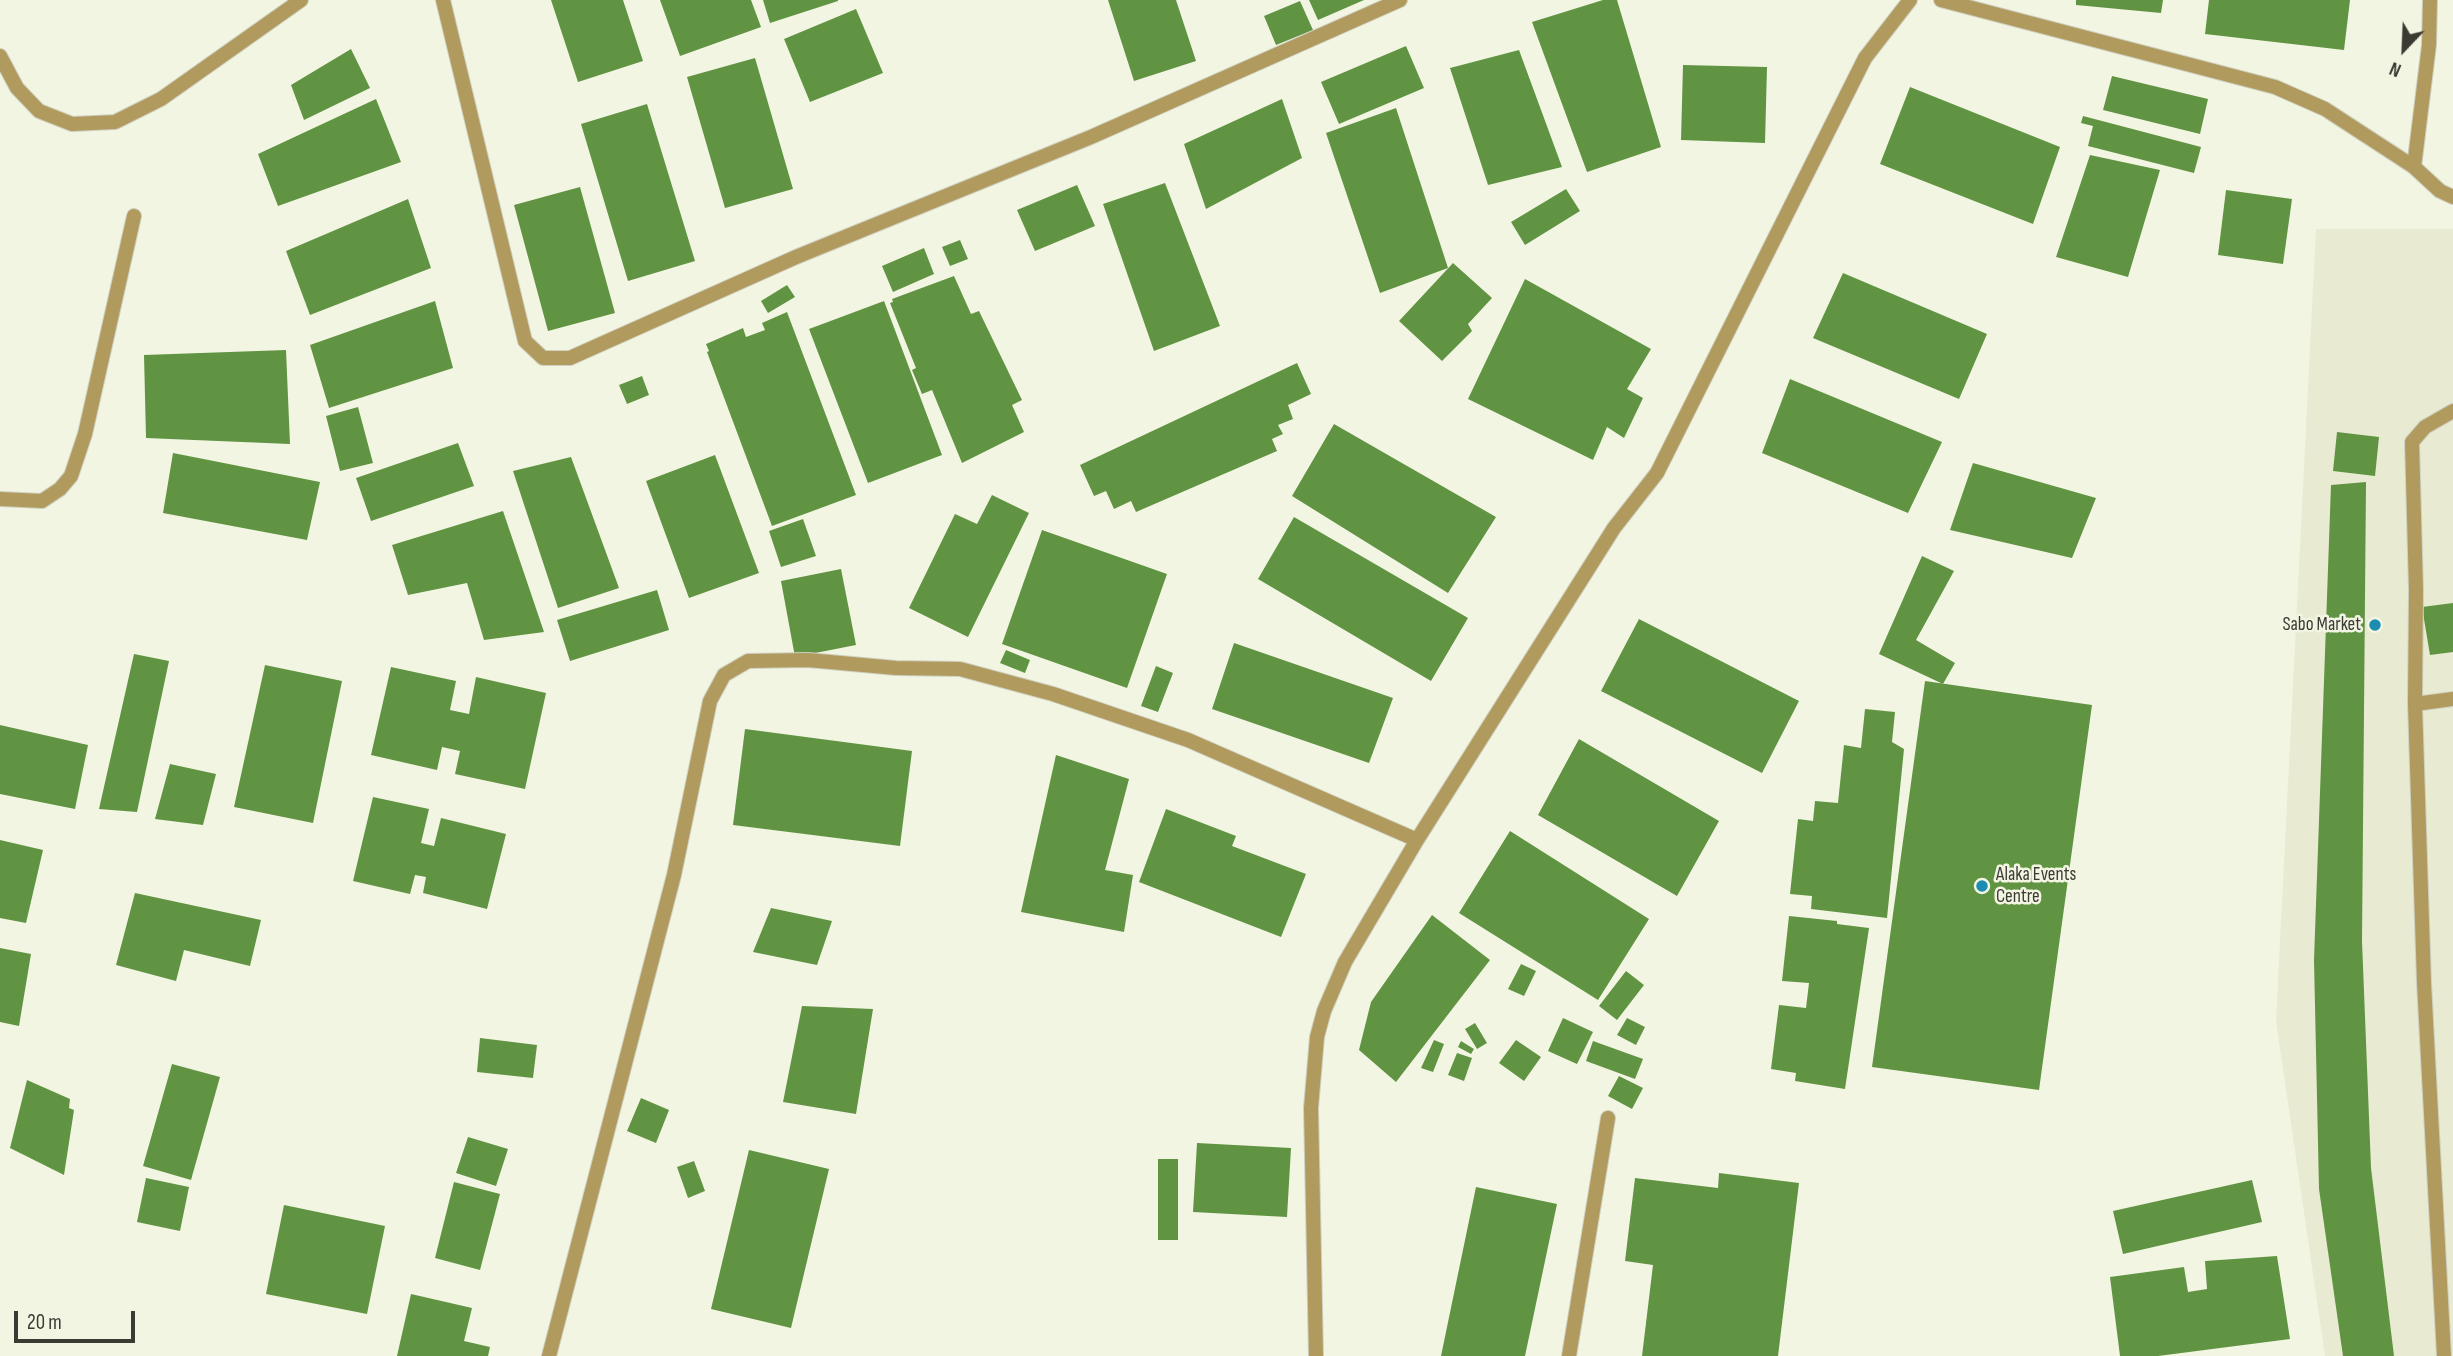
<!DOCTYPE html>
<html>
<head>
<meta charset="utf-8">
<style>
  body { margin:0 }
  #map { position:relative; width:2453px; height:1356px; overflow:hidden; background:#f3f5e3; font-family:"Sofia Sans Condensed",sans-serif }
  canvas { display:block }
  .north { position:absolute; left:2369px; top:14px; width:70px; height:70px; -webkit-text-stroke:5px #f3f5e3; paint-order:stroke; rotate:203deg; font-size:19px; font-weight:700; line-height:28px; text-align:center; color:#3b3b34 }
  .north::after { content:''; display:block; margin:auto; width:24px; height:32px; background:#3b3b34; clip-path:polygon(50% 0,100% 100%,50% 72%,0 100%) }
  .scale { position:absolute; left:14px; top:1311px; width:121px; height:32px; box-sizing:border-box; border:4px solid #3b3b34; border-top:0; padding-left:9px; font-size:21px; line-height:24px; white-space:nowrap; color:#3b3b34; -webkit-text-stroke:5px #f3f5e3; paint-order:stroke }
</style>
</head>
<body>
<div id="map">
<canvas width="2453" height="1356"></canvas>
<div class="north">N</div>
<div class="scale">20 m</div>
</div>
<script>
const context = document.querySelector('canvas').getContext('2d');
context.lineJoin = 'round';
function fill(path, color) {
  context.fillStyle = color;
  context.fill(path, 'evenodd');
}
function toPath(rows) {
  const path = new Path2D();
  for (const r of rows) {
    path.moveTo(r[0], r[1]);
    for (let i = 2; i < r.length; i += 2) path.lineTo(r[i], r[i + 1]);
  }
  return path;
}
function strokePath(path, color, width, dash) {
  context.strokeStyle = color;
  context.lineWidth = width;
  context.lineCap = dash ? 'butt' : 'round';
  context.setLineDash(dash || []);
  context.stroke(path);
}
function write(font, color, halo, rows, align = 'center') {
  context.font = font + ' "Sofia Sans Condensed",sans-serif';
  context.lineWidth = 5;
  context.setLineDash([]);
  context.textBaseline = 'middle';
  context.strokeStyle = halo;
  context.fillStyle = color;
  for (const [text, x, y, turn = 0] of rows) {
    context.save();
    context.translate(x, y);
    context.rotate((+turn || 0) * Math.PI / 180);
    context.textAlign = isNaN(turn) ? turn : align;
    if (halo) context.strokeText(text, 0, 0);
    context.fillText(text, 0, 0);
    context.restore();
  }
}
fill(toPath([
  [2316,229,2453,229,2453,1356,2325,1356,2276,1021]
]), '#e8ebd1');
fill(toPath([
  [551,0,623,0,643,61,578,82],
  [660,0,751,0,761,27,680,56],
  [763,0,838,0,838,1,770,23],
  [1108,0,1176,0,1196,61,1134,81],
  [1309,0,1364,0,1318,20],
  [1603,0,1617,0,1661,147,1587,172,1532,22],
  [2076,0,2163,0,2161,13,2076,5],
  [2209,0,2350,0,2344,50,2205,34],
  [1300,1,1313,30,1276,45,1264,16],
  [856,9,883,73,810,102,784,39],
  [1406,46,1424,88,1339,124,1321,82],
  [351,49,370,88,304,120,291,85],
  [1519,50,1562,167,1488,185,1450,68],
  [755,58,793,189,725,208,687,77],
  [1683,65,1767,67,1765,143,1681,140],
  [2112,76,2208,99,2200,134,2103,110],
  [1910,87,2060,147,2033,224,1880,164],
  [376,99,401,162,278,206,258,154],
  [1282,99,1302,158,1206,209,1184,144],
  [647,104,695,261,628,281,581,124],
  [1396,108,1448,268,1380,293,1326,133],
  [2083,116,2201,147,2194,173,2088,146,2093,126,2081,123],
  [2090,155,2160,170,2128,277,2056,257],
  [1165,183,1220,326,1154,351,1103,204],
  [1077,185,1095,226,1035,251,1017,210],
  [580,187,615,313,548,331,514,205],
  [1566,189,1580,211,1525,245,1511,222],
  [2226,190,2292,199,2283,264,2218,255],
  [408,199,431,268,310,315,286,251],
  [960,240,968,259,950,266,942,247],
  [924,248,934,274,893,292,882,266],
  [1453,263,1492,298,1468,324,1472,331,1442,361,1399,321],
  [1843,273,1987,334,1959,399,1813,338],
  [954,276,971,314,979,311,1022,400,1012,405,1024,432,962,463,932,390,922,394,912,370,916,368,890,303,893,302,892,299],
  [1525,279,1651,349,1627,389,1643,398,1624,438,1607,427,1593,460,1468,399],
  [787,285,795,297,768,313,761,301],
  [435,301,453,368,329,408,310,345],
  [884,301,942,455,868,483,809,329],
  [787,312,856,495,772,526,707,352,709,351,706,344,743,328,746,337,765,330,762,323],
  [286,350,290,444,146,438,144,355],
  [1297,363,1311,394,1288,405,1293,419,1278,425,1283,434,1272,439,1277,451,1136,512,1131,501,1114,509,1106,491,1094,496,1080,465],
  [642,376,649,395,627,404,619,385],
  [1790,379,1942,442,1908,513,1762,453],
  [358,407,373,463,340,471,326,416],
  [1334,424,1496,517,1448,593,1292,496],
  [2337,432,2379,437,2375,476,2333,471],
  [458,443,474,486,371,521,356,478],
  [173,453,320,482,307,540,163,513],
  [715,455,759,573,689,598,646,481],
  [571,457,619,588,558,608,513,471],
  [1973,463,2096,498,2072,558,1950,530],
  [2366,482,2362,941,2371,1168,2394,1356,2343,1356,2319,1189,2314,960,2331,485],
  [992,495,1029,513,968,637,909,608,955,514,977,524],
  [503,511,544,632,484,640,467,583,408,595,392,545],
  [1294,517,1468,618,1431,681,1258,579],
  [803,519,816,556,781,567,769,531],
  [1042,530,1167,574,1127,688,1002,644],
  [1922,556,1954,571,1916,640,1955,663,1943,684,1879,654],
  [841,569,856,645,795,657,781,581],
  [657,590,669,630,570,661,557,620],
  [2453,603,2453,652,2430,655,2422,607],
  [1639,619,1799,701,1762,773,1601,691],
  [1234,643,1393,698,1369,763,1212,709],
  [1006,650,1030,660,1025,673,1000,663],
  [134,654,169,661,137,812,99,809],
  [265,665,342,681,313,823,234,807],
  [1156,666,1173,673,1158,712,1141,706],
  [391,667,456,681,450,710,469,714,476,677,546,693,525,789,455,774,460,751,442,747,437,770,371,755],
  [1925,681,2092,705,2039,1090,1872,1067],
  [1865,709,1895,712,1892,742,1904,749,1887,918,1811,909,1812,896,1790,894,1798,819,1813,821,1815,801,1838,803,1844,745,1861,748],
  [0,725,88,745,75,809,0,794],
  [745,729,912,751,900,846,733,825],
  [1579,739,1719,821,1677,896,1538,815],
  [1056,755,1129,779,1105,870,1133,875,1124,932,1021,912],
  [170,764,216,774,203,825,155,819],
  [373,797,429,809,421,843,434,846,441,818,506,834,487,909,423,893,426,877,415,875,410,894,353,881],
  [1166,809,1236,836,1232,846,1306,874,1281,937,1139,882],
  [1510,831,1649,919,1598,1000,1459,913],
  [0,840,43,850,26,923,0,918],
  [135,893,261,920,250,966,184,950,176,981,116,965],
  [771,908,832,921,817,965,753,952],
  [1432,915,1490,960,1396,1082,1359,1050,1371,1002],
  [1789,916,1837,921,1837,924,1869,928,1845,1089,1795,1081,1796,1073,1771,1069,1779,1005,1806,1008,1809,983,1782,981],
  [0,948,31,954,19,1026,0,1022],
  [1521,964,1536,971,1524,996,1508,989],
  [1626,971,1644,985,1617,1020,1599,1006],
  [802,1006,873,1009,856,1114,783,1102],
  [1563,1018,1593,1032,1577,1064,1548,1051],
  [1627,1018,1645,1027,1636,1045,1617,1035],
  [1475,1023,1487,1043,1477,1049,1465,1029],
  [480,1038,537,1045,533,1078,477,1072],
  [1434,1040,1444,1044,1433,1072,1421,1068],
  [1516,1040,1541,1057,1524,1081,1499,1063],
  [1461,1041,1474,1049,1471,1054,1458,1047],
  [1593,1041,1643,1059,1635,1079,1586,1061],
  [1457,1053,1472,1058,1464,1081,1448,1075],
  [172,1064,220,1077,191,1180,143,1166],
  [1619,1076,1643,1088,1632,1109,1608,1096],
  [27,1080,70,1099,69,1108,74,1110,64,1175,10,1148],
  [641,1098,669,1110,656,1143,627,1131],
  [468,1137,508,1149,496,1186,456,1173],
  [1197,1143,1291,1148,1287,1217,1193,1212],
  [749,1150,829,1169,791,1328,711,1309],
  [1158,1159,1178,1159,1178,1240,1158,1240],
  [694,1161,705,1191,688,1198,677,1167],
  [1719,1173,1799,1183,1778,1356,1642,1356,1653,1265,1625,1261,1635,1178,1718,1188],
  [146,1178,189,1187,180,1231,137,1222],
  [2252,1180,2262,1222,2123,1254,2113,1211],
  [454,1182,500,1194,480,1270,435,1258],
  [1476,1187,1557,1204,1525,1356,1441,1356],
  [284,1205,385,1226,367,1314,266,1294],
  [2277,1256,2290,1339,2158,1356,2120,1356,2110,1277,2184,1267,2188,1292,2207,1289,2205,1261],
  [411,1294,472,1308,464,1341,490,1347,488,1356,397,1356]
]), '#609442');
const street = toPath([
  [443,0,525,341,543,358,570,358,796,257,1091,137,1400,0],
  [1941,0,2275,87,2325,109,2414,167,2440,191,2453,197],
  [0,56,17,88,39,111,72,124,115,122,161,99,301,0],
  [2414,167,2429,45,2430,0],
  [0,499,42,501,60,489,71,476,85,434,134,216],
  [2415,704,2453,699],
  [549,1356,674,875,710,701,724,675,748,661,808,660,896,668,960,669,1053,694,1188,740,1417,840,1614,528,1657,473,1865,58,1910,0],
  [1316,1356,1311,1108,1317,1037,1324,1011,1345,962,1417,840],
  [1569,1356,1608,1118],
  [2444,1356,2424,983,2415,704,2416,590,2412,442,2425,427,2453,411]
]);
strokePath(street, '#ced0c0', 16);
strokePath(street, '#b19a5e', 14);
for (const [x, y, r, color] of [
  [2375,625,7,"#1c8cb1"],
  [1982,886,7,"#1c8cb1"]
]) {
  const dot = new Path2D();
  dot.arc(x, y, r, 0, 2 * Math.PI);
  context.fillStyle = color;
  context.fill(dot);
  strokePath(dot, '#f3f5e3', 2.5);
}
write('19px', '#3b3b34', '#f3f5e3', [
  ["Sabo Market",2361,625],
  ["Alaka Events",1996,875,"left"],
  ["Centre",1996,897,"left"]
], 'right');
</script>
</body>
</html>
